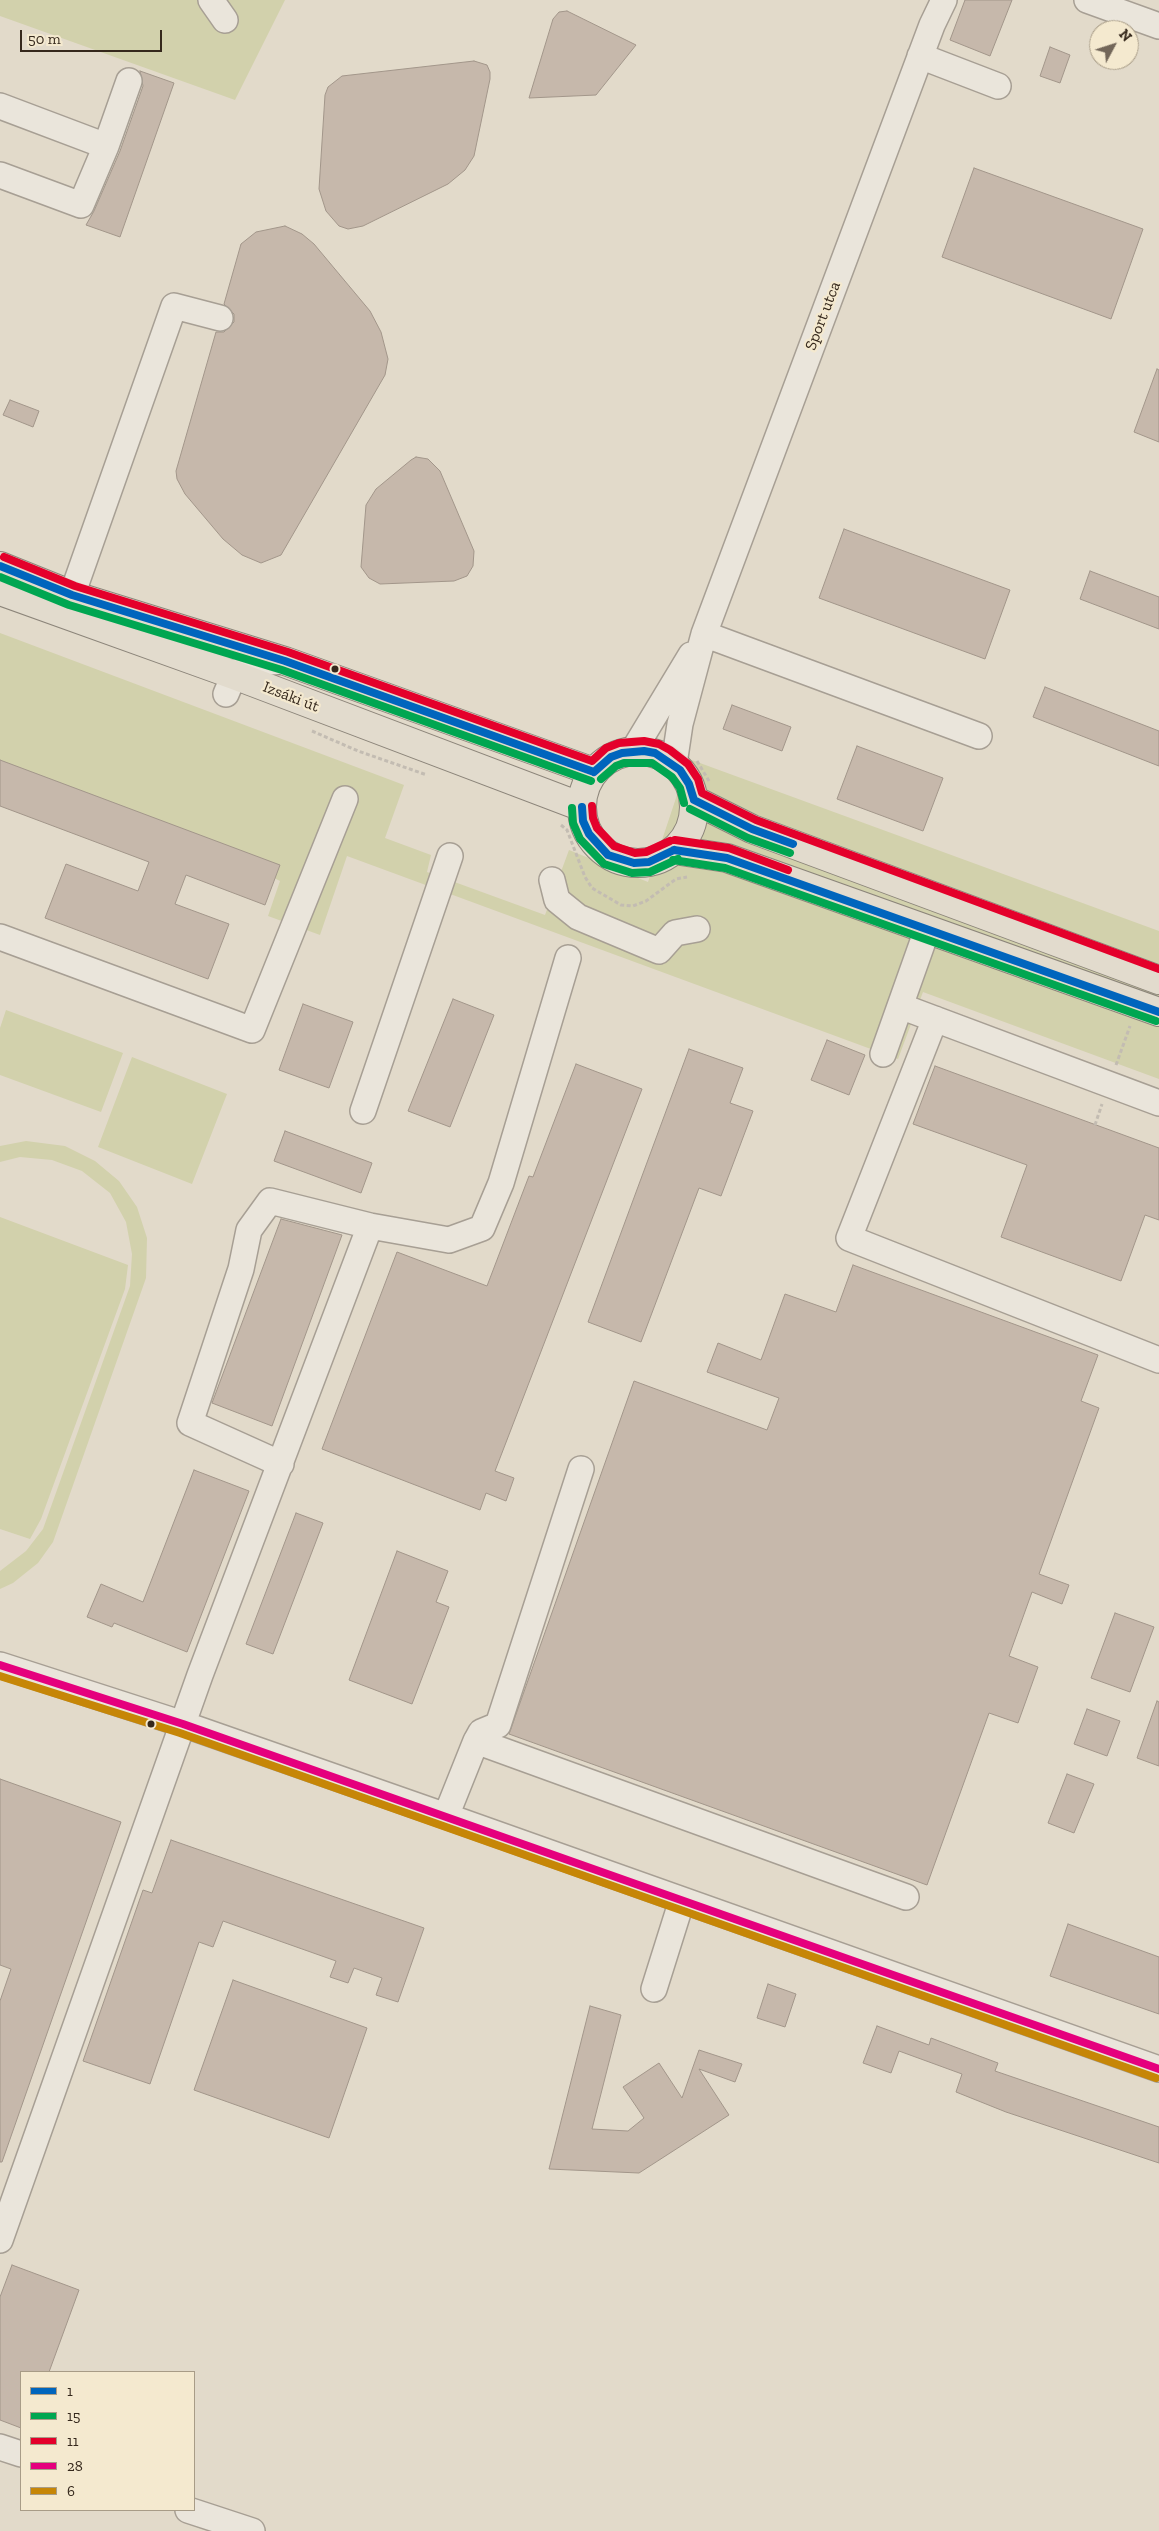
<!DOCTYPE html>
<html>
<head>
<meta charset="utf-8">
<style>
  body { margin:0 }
  #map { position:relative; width:1159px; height:2531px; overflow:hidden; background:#e2daca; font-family:"Zilla Slab",serif }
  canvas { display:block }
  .legend { position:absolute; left:20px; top:2371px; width:175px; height:140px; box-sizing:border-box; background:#f4e9cf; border:1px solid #a89c87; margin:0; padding:6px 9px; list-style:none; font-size:15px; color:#35281c }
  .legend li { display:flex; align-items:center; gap:10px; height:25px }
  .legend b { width:25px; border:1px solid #a89c87 }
  .north { position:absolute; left:1089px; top:20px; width:50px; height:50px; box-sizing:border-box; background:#f4e9cf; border:1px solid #a89c87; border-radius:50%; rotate:50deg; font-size:14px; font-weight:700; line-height:20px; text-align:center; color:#35281c }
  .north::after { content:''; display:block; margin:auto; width:18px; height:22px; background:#726659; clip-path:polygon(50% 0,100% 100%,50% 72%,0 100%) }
  .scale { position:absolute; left:20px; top:30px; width:142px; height:22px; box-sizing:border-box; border:2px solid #35281c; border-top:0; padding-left:6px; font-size:15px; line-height:18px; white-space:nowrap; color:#35281c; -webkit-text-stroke:4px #f4e9cf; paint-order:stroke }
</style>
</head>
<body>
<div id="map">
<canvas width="1159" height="2531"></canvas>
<ul class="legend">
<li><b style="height:6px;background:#0065bd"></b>1</li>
<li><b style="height:6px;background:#00a651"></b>15</li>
<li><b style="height:6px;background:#e4002b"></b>11</li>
<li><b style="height:6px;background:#e5007d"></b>28</li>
<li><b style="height:6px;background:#c68607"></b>6</li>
</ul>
<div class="north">N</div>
<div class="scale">50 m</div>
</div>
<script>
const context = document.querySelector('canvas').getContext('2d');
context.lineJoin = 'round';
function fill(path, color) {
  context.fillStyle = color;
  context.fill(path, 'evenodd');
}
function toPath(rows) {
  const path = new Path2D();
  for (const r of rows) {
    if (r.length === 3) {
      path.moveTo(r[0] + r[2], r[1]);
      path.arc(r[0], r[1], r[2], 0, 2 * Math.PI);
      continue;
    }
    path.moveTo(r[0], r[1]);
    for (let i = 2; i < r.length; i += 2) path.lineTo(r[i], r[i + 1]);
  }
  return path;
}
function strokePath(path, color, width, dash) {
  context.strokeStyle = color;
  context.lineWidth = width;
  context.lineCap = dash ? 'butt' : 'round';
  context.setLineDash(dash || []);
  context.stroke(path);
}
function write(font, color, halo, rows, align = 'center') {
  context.font = font + ' "Zilla Slab",serif';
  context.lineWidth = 4.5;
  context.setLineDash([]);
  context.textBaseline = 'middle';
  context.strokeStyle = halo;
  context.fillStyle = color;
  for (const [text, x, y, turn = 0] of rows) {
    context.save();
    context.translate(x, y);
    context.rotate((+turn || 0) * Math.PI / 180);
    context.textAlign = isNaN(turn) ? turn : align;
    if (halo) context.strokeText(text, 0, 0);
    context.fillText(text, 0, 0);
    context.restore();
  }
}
fill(toPath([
  [0,0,285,0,235,100,0,16],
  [0,633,404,785,385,838,431,855,427,872,545,915,569,850,648,882,689,759,1159,931,1159,1079,923,992,898,1059,347,856,320,935,268,916,280,881,163,822,0,779],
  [6,1010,123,1053,101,1112,0,1075,0,1028],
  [132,1057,227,1094,192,1184,98,1147],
  [26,1141,65,1146,95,1161,119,1181,137,1207,147,1238,146,1278,53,1542,38,1563,13,1583,0,1589,0,1571,26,1551,43,1529,130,1286,132,1254,126,1222,110,1193,82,1171,52,1160,20,1157,0,1162,0,1146],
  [0,1217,128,1265,125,1289,41,1519,30,1539,0,1529]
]), '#d2d1ac');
const building = toPath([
  [965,0,1012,0,990,56,950,40,965,0],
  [567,11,636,45,596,95,529,98,553,19,559,12,567,11],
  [1050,47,1070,55,1060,83,1040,76,1050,47],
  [474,61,487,65,490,72,490,79,474,156,465,170,448,184,363,226,348,229,339,226,326,211,319,189,325,95,328,87,342,76,474,61],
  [140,71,174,83,120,237,86,225,94,211,120,151,143,86,140,71],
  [974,168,1143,229,1111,319,942,257,974,168],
  [285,226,302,234,314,244,370,311,381,332,388,359,385,375,281,555,261,563,242,555,223,539,185,494,177,479,176,471,216,332,224,332,234,322,234,314,224,304,241,244,256,232,285,226],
  [1157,369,1159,370,1159,442,1134,432,1157,369],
  [10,400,39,411,33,427,3,415,10,400],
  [416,457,428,459,440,471,474,551,473,566,467,576,454,581,380,584,369,578,361,567,366,505,376,489,411,460,416,457],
  [844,529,1010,590,985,659,819,598,844,529],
  [1090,571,1159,597,1159,629,1080,599,1090,571],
  [1045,687,1159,731,1159,766,1033,717,1045,687],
  [732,705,791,727,782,751,723,729,732,705],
  [857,746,943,778,923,831,837,799,857,746],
  [0,760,280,865,265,905,186,875,175,904,229,924,208,979,45,918,66,864,138,891,149,862,0,806,0,760],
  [453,999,494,1015,450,1127,408,1111,453,999],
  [303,1004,353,1022,329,1088,279,1070,303,1004],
  [827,1040,865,1055,849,1095,811,1080,827,1040],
  [689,1049,743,1068,730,1103,753,1111,721,1196,699,1188,641,1342,588,1322,689,1049],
  [576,1064,642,1089,495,1471,514,1478,506,1501,486,1493,480,1510,322,1449,397,1252,487,1286,529,1176,533,1177,576,1064],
  [935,1066,1159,1148,1159,1220,1145,1215,1121,1281,1001,1237,1027,1165,913,1124,935,1066],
  [285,1131,372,1163,361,1193,274,1161,285,1131],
  [281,1219,342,1235,272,1426,212,1403,281,1219],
  [853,1265,1098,1355,1081,1401,1099,1408,1039,1574,1069,1585,1062,1604,1032,1592,1009,1656,1038,1667,1018,1723,989,1713,927,1885,509,1734,634,1381,767,1430,779,1398,707,1372,718,1343,761,1360,785,1294,836,1312,853,1265],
  [194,1470,249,1491,187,1652,114,1623,112,1627,87,1617,101,1584,143,1602,194,1470],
  [296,1513,323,1523,273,1654,246,1644,296,1513],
  [397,1551,448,1571,436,1602,449,1607,412,1704,349,1680,397,1551],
  [1115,1613,1154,1627,1130,1692,1091,1678,1115,1613],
  [1157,1701,1159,1702,1159,1766,1137,1758,1157,1701],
  [1087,1709,1120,1721,1107,1756,1074,1744,1087,1709],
  [1067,1774,1094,1784,1074,1833,1048,1823,1067,1774],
  [0,1779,121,1822,2,2162,0,2162,0,2001,11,1969,0,1965,0,1779],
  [171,1840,424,1928,398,2002,376,1995,382,1978,354,1968,348,1983,330,1977,336,1961,223,1921,213,1947,199,1942,150,2084,83,2061,143,1890,152,1893,171,1840],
  [1068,1924,1159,1957,1159,2014,1050,1976,1068,1924],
  [233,1980,367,2028,329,2138,194,2090,233,1980],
  [768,1984,796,1994,785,2027,757,2018,768,1984],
  [590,2006,621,2015,592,2129,628,2131,644,2118,623,2087,659,2063,682,2098,699,2050,742,2064,735,2082,699,2069,729,2115,639,2173,549,2169,590,2006],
  [877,2026,929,2045,931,2038,998,2063,995,2071,1159,2127,1159,2163,1006,2112,956,2092,962,2074,899,2051,891,2073,863,2063,877,2026],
  [12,2265,79,2290,49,2372,21,2372,21,2428,0,2420,0,2297,12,2265]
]);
fill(building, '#c6b8ab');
strokePath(building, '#a2968a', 1);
const minor = toPath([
  [211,0,225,20],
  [1087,0,1159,26],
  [920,56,998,86],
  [0,106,106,146],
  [0,175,81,205,106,146,129,81],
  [72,595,174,306,220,318],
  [704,634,979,736],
  [226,694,234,675,248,664,283,661],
  [633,751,691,655],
  [674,764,680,724,704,634,932,25,944,0],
  [552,880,557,900,578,917,659,951,675,933,697,929],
  [0,937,252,1030,345,799],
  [900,1006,1159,1103],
  [935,1019,849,1238,1159,1360],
  [883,1054,927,930],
  [363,1111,450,856],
  [281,1464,190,1423,241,1269,249,1230,270,1201,370,1226,449,1240,482,1228,501,1183,568,958],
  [0,1665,183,1724,446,1816,1159,2069],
  [476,1741,481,1732,498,1725,581,1469],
  [446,1816,476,1741,906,1897],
  [654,1989,682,1900],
  [0,2240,200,1675,370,1226],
  [0,2447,21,2454],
  [188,2510,252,2531]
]);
const major = toPath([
  [0,566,72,595,285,661,594,772],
  [0,591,234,675,582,807],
  [638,807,56],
  [694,800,752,829,1159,980],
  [674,850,727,858,1159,1012]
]);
strokePath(minor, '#a79f94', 28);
strokePath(major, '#8c857a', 30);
strokePath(toPath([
  [312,731,358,751,427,775],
  [697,761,709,781],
  [561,825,567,830,585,877,592,888,621,905,633,906,646,901,676,879,687,877],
  [1116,1065,1130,1026],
  [1095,1125,1102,1104]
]), '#c3bcb2', 3, [4, 2.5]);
strokePath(minor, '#eae5db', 25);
strokePath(major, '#e2dbcd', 28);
strokePath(toPath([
  [0,566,72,595,285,661,594,772],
  [594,772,611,757,622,753,644,751,655,753,680,770,689,784,694,800],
  [694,800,752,829,793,844],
  [582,807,583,821,589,834,608,855,634,863,649,862,674,850],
  [674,850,727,858,1159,1012]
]), '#0065bd', 8);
strokePath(toPath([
  [0,577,69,605,282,670,591,781],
  [601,779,616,766,624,763,652,763,672,777,680,788,684,803],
  [572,808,573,823,580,839,604,864,632,873,650,872,678,859],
  [690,809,748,838,790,853],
  [673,860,725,868,1156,1021]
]), '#00a651', 8);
strokePath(toPath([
  [4,557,75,586,288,652,592,761,606,748,619,743,644,741,659,744,670,750,688,764,698,779,702,793,756,820,1159,969],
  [592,806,593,818,597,828,614,846,635,853,646,852,670,841],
  [675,840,729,848,788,870]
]), '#e4002b', 8);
strokePath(toPath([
  [0,1665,183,1724,1159,2069]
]), '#e5007d', 8);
strokePath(toPath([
  [0,1676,180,1733,1156,2078]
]), '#c68607', 8);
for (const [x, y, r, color] of [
  [335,669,4.5,"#35281c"],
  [151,1724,4.5,"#35281c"]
]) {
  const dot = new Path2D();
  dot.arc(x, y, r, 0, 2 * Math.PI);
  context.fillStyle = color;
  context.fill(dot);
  strokePath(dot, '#f4e9cf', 2);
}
write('16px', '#35281c', '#f4e9cf', [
  ["Sport utca",823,316,-69],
  ["Izsáki út",291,697,21]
]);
</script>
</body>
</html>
